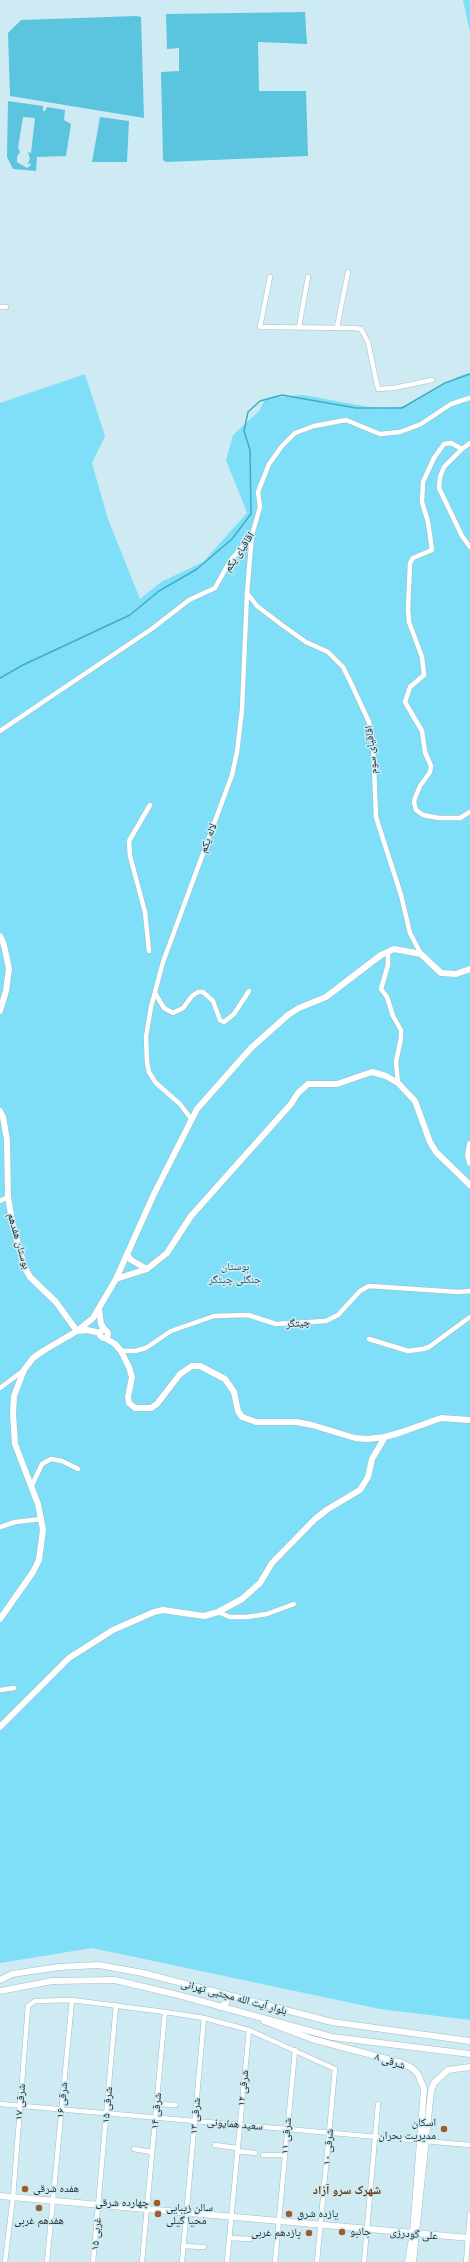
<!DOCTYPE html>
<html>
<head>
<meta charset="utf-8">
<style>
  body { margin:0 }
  canvas { display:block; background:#ceebf3 }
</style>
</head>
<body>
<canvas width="470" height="2262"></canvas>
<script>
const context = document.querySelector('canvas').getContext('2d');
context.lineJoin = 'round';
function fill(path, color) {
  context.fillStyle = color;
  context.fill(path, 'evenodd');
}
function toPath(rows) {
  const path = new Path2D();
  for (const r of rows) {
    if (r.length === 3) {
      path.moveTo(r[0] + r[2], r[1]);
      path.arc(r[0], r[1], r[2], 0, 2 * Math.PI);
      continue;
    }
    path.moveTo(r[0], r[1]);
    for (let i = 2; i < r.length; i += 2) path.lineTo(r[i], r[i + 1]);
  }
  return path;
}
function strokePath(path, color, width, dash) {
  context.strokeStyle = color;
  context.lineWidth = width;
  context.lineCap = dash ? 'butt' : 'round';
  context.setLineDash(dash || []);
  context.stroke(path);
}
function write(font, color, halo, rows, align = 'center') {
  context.font = font + ' "Golos Text","Noto Naskh Arabic",sans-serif';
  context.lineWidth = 3;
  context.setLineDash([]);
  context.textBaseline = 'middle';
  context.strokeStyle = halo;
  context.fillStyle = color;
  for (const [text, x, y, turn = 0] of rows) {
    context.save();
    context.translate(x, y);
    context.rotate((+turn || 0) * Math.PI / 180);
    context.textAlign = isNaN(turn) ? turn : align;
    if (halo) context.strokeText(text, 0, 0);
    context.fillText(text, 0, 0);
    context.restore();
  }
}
fill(toPath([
  [463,0,470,0,470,32],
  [470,373,470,2020,380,2009,92,1948,0,1963,0,403,85,374,105,436,92,463,108,519,140,599,161,582,203,562,247,513,226,460,233,435,259,411,266,398,303,395,380,409,407,406,459,376]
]), '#7fdff8');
fill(toPath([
  [305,12,307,44,258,42,259,91,306,91,308,156,166,162,163,160,161,72,179,71,179,48,167,49,166,14],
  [136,16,141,17,144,118,10,96,8,33,21,20],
  [8,101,43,106,43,111,45,111,47,107,65,110,64,120,71,124,66,156,37,157,36,171,13,169,7,157],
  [23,117,35,118,31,153,28,152,30,159,27,165,30,163,31,165,27,168,17,162,17,157,20,152,18,148],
  [100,117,129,121,127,162,92,162]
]), '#5bc5e0');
strokePath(toPath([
  [0,678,23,665,130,615,159,591,197,569,232,539,251,514,250,450,244,431,248,412,260,401,282,395,356,408,402,408,445,383,470,374]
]), '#3eadc6', 1.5);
const street = toPath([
  [270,277,260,327,354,328,361,329,368,342,378,389,394,388,432,380],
  [0,307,6,307],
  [299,327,308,277],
  [337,327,348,272],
  [470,443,462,449,451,443,444,444,434,458,423,482,422,502,428,522,432,550,413,558,410,563,408,610,409,622,422,657,424,675,410,687,405,702,422,731,425,752,431,766,430,772,420,786,415,798,414,802,416,810,423,815,439,818,460,818,470,812],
  [462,449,444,467,440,477,439,488,462,536,470,547],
  [247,593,257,606,282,625,306,642,328,652,343,667,350,681,369,722,373,742,376,817,401,895,410,933,421,954],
  [0,731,153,628,189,600,215,588,230,561,252,535,260,507,258,492,269,464,282,446,295,433,314,426,346,420,380,434,400,432,421,424,451,404,470,398],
  [149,951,145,912,130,856,129,841,150,805],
  [388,951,388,965,381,989,387,997,393,1016,401,1030,401,1038,396,1062,398,1083],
  [155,993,164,1008,173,1013,183,1008,192,996,198,992,203,992,213,1001,220,1020,224,1022,234,1014,249,991],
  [192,1120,180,1104,156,1083,149,1072,147,1062,146,1037,151,1007,163,962,232,775,237,752,242,710,247,593,252,535],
  [0,1201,8,1197],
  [369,1339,408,1351,423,1349,429,1347,470,1317],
  [121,1351,135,1351,146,1348,171,1331,214,1316,248,1315,276,1324,326,1321,338,1315,360,1291,369,1286,458,1292,470,1291],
  [0,1388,24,1370],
  [32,1485,42,1464,51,1459,62,1461,78,1469],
  [0,1527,15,1522,42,1519],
  [218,1612,230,1617,247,1617,267,1614,294,1604],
  [0,1690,14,1688],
  [0,2104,470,2145],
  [157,2104,176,2105],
  [215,2145,237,2148],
  [134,2149,152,2152],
  [237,2151,255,2153],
  [263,2155,284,2155],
  [229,2238,250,2239],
  [183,2246,204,2247],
  [5,2262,13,2197,28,2006,35,2001,72,2000,165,2012,204,2018,249,2030,335,2069,317,2262],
  [47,2262,72,2000],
  [93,2262,116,2005],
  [142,2262,165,2012],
  [182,2262,204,2018],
  [227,2262,249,2030],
  [275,2262,295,2050],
  [364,2262,378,2104],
  [466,2262,470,2214]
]);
const secondary = toPath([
  [0,936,4,945,9,969,6,991,0,1011],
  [470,969,456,974,441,973,421,954,394,949,381,955,326,997,299,1008,288,1015,251,1048,197,1109,154,1194,116,1279,147,1269,167,1253,191,1216,291,1104,298,1093,308,1084,337,1084,372,1072,386,1076,398,1083,415,1101,430,1142,436,1152,470,1185],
  [0,1111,3,1117,7,1140,8,1197,13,1226,24,1266,30,1277,56,1302,77,1331,93,1318,116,1279],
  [470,1144,468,1155,470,1163],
  [127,1254,131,1260,147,1269],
  [99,1309,101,1324,105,1330],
  [104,1334,4],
  [105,1338,115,1344,121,1351,129,1367,132,1377,128,1397,129,1403,135,1408,151,1408,157,1404,180,1374,192,1366,200,1366,225,1379,234,1392,238,1411,242,1417,256,1422,296,1422,312,1425,355,1438,367,1439,385,1437,402,1432,441,1418,470,1420],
  [0,1619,33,1572,39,1560,43,1530,38,1504,15,1444,13,1414,14,1396,24,1370,33,1358,43,1351,77,1331,87,1330,100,1333],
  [0,1727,69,1658,113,1630,154,1612,163,1610,204,1616,218,1612,242,1599,260,1583,272,1563,315,1519,328,1509,360,1490,368,1477,372,1459,385,1437],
  [0,1980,12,1974,59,1967,99,1965,143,1973,332,2022,470,2041],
  [0,1991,52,1981,115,1980,182,1996,332,2037,470,2054],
  [220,2007,226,2003,227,1999,224,1994],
  [264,2021,312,2039,402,2063,412,2068,418,2074,424,2089,413,2233,408,2262],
  [0,2196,470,2238],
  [413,2262,431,2091,434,2083,448,2070,470,2067]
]);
strokePath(street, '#a2bdc5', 5.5);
strokePath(secondary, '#a2bdc5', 7);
strokePath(street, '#fff', 4.5);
strokePath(secondary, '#fff', 6);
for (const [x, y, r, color] of [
  [444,2129,4,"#9e5b2b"],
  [25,2189,4,"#9e5b2b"],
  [157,2203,4,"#9e5b2b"],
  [39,2208,4,"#9e5b2b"],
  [158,2214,4,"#9e5b2b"],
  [289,2214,4,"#9e5b2b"],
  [342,2232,4,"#9e5b2b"],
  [309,2233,4,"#9e5b2b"]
]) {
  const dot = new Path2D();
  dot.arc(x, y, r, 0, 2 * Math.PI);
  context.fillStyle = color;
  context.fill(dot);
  strokePath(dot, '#ceebf3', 1.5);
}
write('11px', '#202b2e', '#ceebf3', [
  ["اقاقیای یکم",239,552,-56],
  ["اقاقیای سوم",371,750,-96],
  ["لاله یکم",208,838,-69],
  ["بوستان هفدهم",19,1241,74],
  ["چیتگر",298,1323,-4],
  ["بلوار آیت الله مجتبی تهرانی",234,1997,15],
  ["۸ شرقی",390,2061,18],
  ["۱۲ شرقی",243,2088,-84],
  ["۱۶ شرقی",62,2100,-84],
  ["۱۷ شرقی",20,2102,-85],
  ["۱۵ شرقی",107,2105,-85],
  ["۱۴ شرقی",156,2111,-85],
  ["۱۳ شرقی",195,2116,-85],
  ["سعید همایونی",235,2124,5],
  ["۱۱ شرقی",286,2136,-85],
  ["۱۰ شرقی",328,2147,-85],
  ["۱۵ غربی",96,2234,-85],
  ["علی گودرزی",414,2234,5]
]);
write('11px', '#2b5964', '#ceebf3', [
  ["بوستان",235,1267],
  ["جنگلی چیتگر",235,1280]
]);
write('11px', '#202b2e', '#ceebf3', [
  ["اسکان",436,2123,"right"],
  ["مدیریت بحران",436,2136,"right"],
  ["هفده شرقی",33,2189],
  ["چهارده شرقی",149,2203,"right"],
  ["سالن زیبایی",166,2208],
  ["محیا گیلی",166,2221],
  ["یازده شرق",297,2214],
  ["هفدهم غربی",39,2221,"center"],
  ["جانبو",350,2232],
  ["یازدهم غربی",301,2233,"right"]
], 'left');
write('bold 12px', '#643614', '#ceebf3', [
  ["شهرک سرو آزاد",347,2190]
]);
</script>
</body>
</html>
